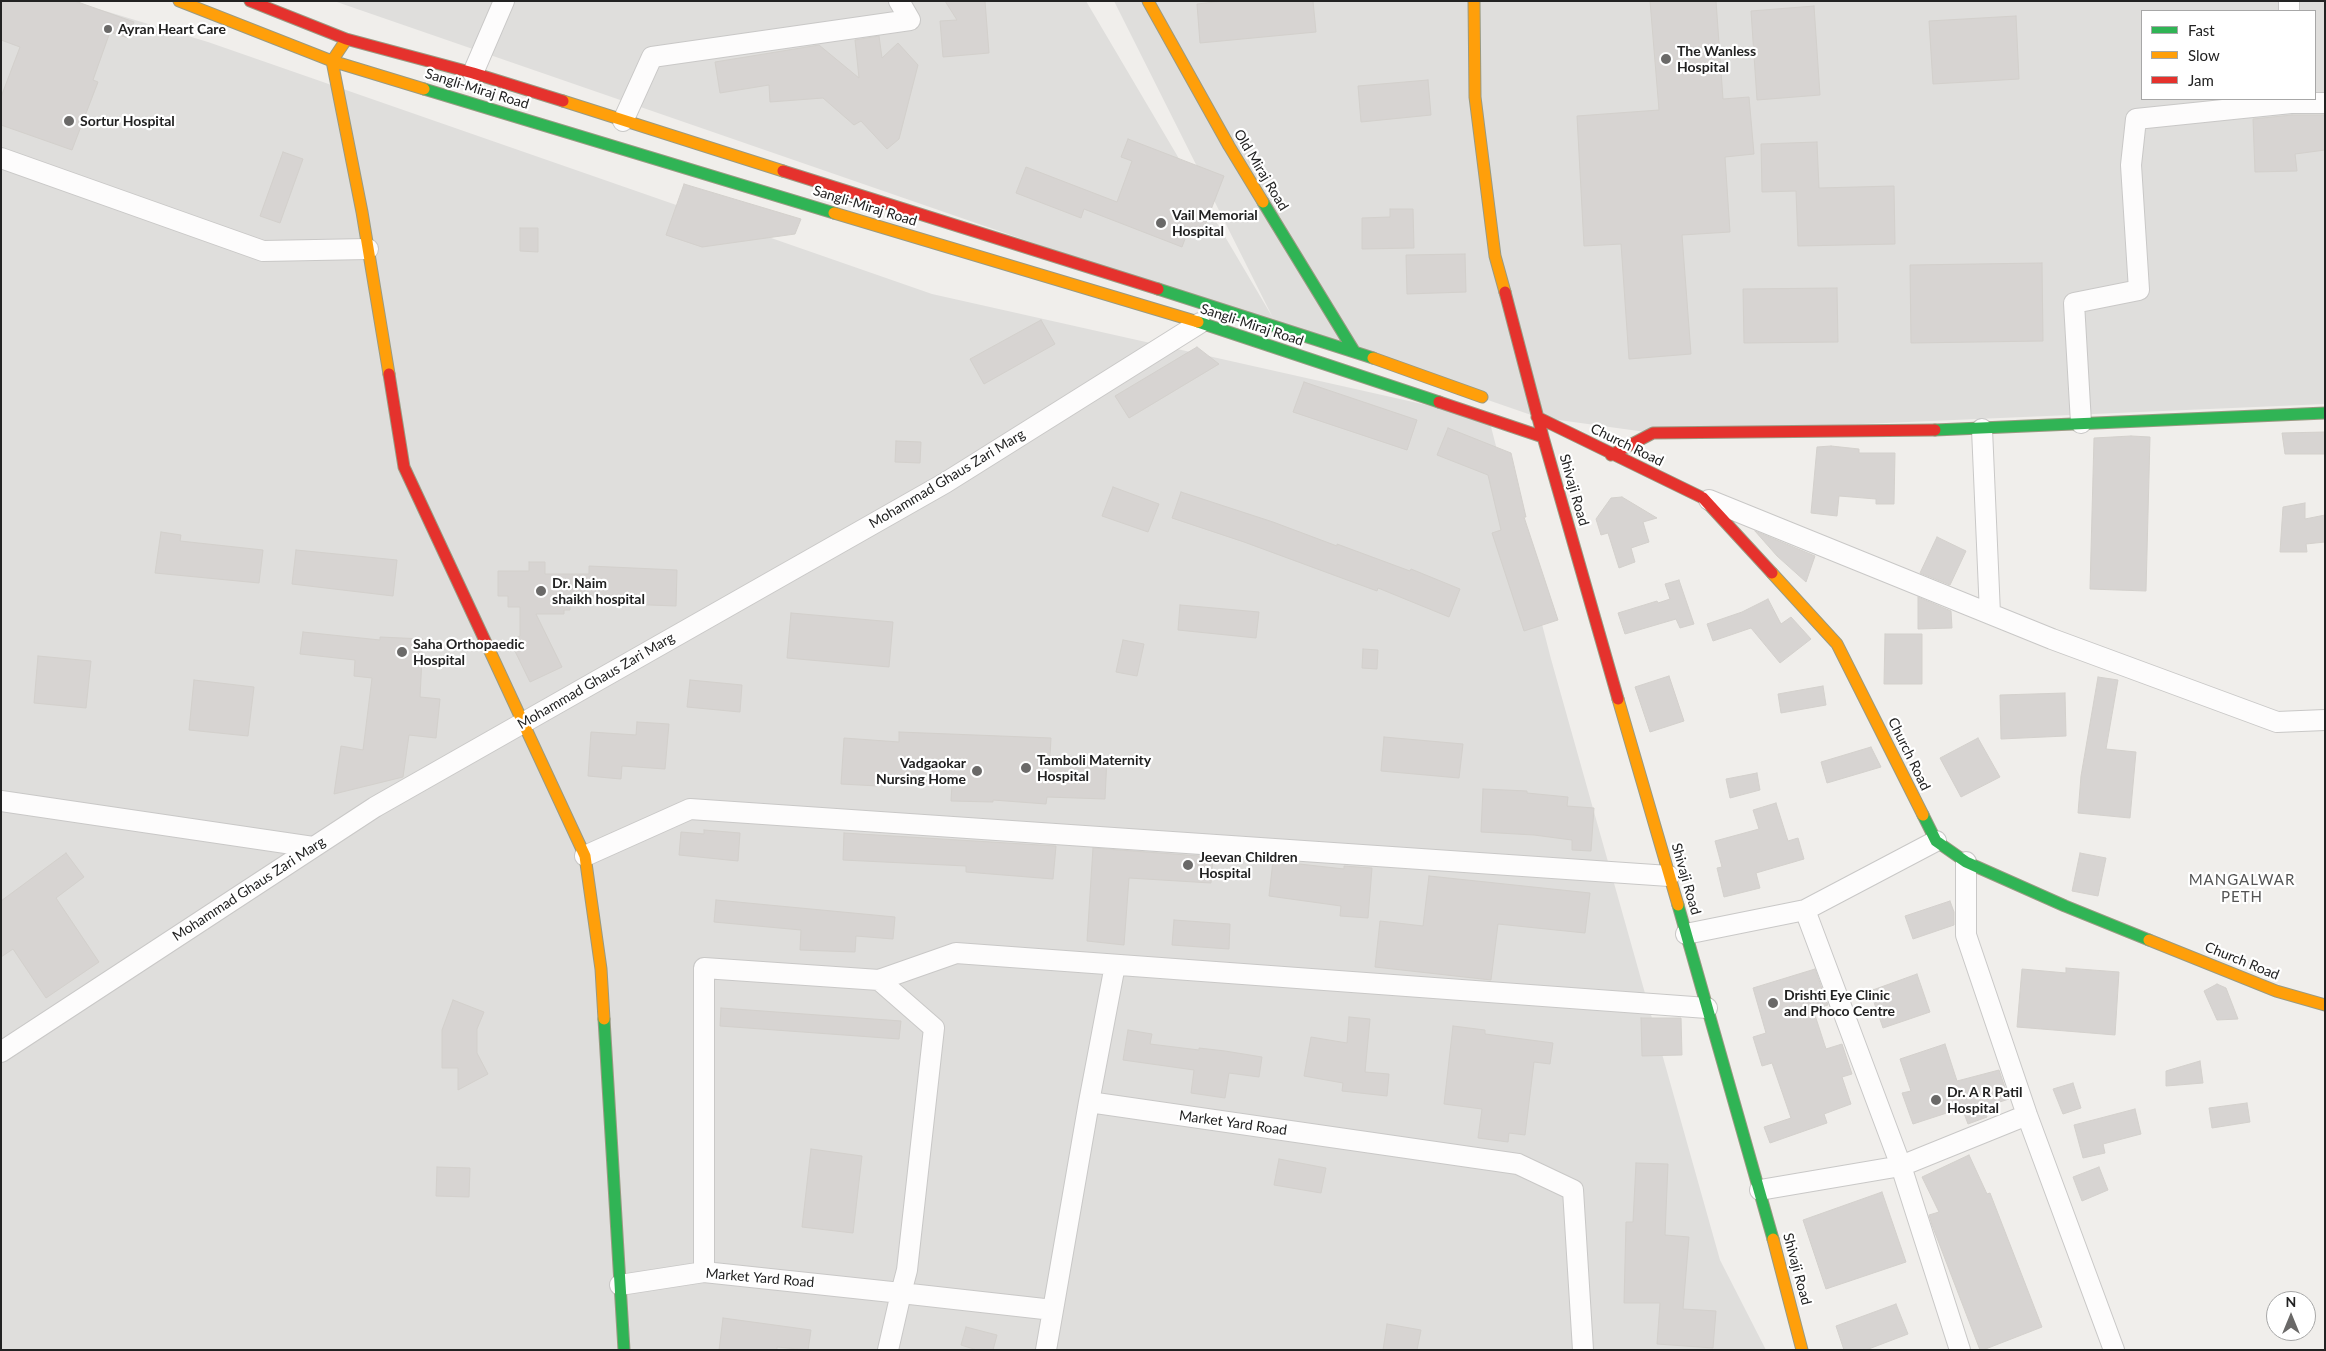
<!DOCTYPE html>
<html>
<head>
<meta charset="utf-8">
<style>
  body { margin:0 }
  #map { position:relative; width:2326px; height:1351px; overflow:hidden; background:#f0eeeb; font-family:Lato,sans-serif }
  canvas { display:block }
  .frame { position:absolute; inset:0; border:2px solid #222; pointer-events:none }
  .legend { position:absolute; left:2141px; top:10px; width:175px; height:90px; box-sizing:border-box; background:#fff; border:1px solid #a7a7a7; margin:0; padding:6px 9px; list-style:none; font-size:15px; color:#222 }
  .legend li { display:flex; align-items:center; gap:10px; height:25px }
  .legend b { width:25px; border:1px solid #a7a7a7 }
  .north { position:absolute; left:2266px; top:1291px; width:50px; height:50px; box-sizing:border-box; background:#fff; border:1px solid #a7a7a7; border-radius:50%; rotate:0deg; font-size:14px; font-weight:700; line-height:20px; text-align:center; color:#222 }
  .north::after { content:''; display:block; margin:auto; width:18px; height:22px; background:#6a6968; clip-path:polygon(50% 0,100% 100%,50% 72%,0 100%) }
</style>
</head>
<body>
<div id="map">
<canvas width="2326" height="1351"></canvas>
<div class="frame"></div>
<ul class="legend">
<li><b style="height:6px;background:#30b455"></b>Fast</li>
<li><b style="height:6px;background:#ff9f0a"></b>Slow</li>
<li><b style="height:6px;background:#e5322d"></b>Jam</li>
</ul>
<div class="north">N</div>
</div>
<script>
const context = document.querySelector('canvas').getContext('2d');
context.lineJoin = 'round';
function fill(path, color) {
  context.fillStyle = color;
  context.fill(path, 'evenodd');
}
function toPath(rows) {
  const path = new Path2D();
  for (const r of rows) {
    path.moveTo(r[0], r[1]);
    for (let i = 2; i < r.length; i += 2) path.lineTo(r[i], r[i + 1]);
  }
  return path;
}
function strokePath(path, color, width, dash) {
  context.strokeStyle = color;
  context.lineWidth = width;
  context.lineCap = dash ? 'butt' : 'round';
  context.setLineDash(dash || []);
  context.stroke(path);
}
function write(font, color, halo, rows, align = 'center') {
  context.font = font + ' Lato,sans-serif';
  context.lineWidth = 4.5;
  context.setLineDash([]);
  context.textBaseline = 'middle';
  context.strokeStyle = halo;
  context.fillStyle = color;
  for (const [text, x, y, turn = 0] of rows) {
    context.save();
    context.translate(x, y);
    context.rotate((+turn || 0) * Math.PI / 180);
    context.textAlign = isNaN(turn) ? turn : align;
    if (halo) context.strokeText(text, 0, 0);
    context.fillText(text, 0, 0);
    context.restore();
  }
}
fill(toPath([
  [1,1,92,7,208,42,932,294,1489,419,1551,659,1720,1260,1766,1350,1,1350],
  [334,1,1086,1,1273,318,1114,1,2325,1,2325,404,1653,433,1537,417],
  [2142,11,2315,11,2315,99,2142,99]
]), '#dfdedc');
const building = toPath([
  [1,1,75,1,134,22,128,38,110,32,93,80,98,82,72,150,1,125,1,97,20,47,1,40,1,1],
  [945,1,985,1,989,53,943,57,940,21,957,20,945,1],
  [1225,1,1313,1,1316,32,1200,43,1197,4,1225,1],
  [1650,1,1716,1,1723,99,1749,97,1754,154,1725,157,1730,232,1682,235,1691,354,1629,359,1621,244,1584,246,1577,116,1659,110,1650,1],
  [1814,6,1820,95,1757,100,1751,11,1814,6],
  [2016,16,2019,79,1933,84,1929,21,2016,16],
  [879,36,882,58,898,43,918,65,899,139,887,149,861,121,854,125,823,98,770,102,769,85,720,93,715,62,819,45,859,78,855,40,879,36],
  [1428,80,1431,115,1361,122,1358,86,1428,80],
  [2292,115,2325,115,2325,150,2295,154,2297,171,2255,172,2253,119,2292,115],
  [1128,139,1224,176,1202,233,1189,228,1182,247,1084,209,1081,218,1016,193,1026,167,1117,202,1132,161,1121,157,1128,139],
  [1817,142,1819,188,1894,186,1895,244,1798,246,1796,191,1762,192,1761,144,1817,142],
  [283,152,303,159,280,223,260,216,283,152],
  [684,184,801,219,795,234,702,247,666,235,684,184],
  [1390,209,1413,209,1414,248,1362,249,1362,218,1390,217,1390,209],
  [520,228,538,228,538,252,520,251,520,228],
  [1465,254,1466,292,1407,294,1406,255,1465,254],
  [2042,263,2043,341,1911,343,1910,265,2042,263],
  [1837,288,1838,342,1744,343,1743,289,1837,288],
  [1041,320,1055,344,984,384,970,359,1041,320],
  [1197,347,1219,364,1129,418,1115,396,1197,347],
  [1304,382,1417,420,1407,450,1293,412,1304,382],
  [1448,428,1511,453,1526,517,1524,517,1558,620,1524,631,1492,533,1501,530,1488,475,1437,455,1448,428],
  [2325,432,2325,454,2285,454,2282,433,2325,432],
  [2131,436,2150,437,2146,591,2090,589,2094,438,2131,436],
  [896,441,921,442,920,463,895,462,896,441],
  [1831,446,1859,449,1859,453,1895,453,1894,504,1876,504,1876,499,1839,496,1837,516,1811,513,1817,447,1831,446],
  [1113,487,1159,504,1148,532,1102,516,1113,487],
  [1181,492,1273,522,1337,546,1337,544,1410,571,1411,569,1460,589,1449,617,1378,588,1377,591,1244,542,1172,518,1181,492],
  [1622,497,1657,518,1643,522,1649,542,1631,548,1635,562,1619,568,1608,533,1601,535,1596,519,1611,498,1622,497],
  [2305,503,2305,519,2325,515,2325,542,2306,544,2307,552,2280,552,2283,507,2305,503],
  [1755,531,1815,556,1806,582,1777,556,1755,531],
  [161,532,181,535,180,541,263,550,259,583,155,573,161,532],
  [1937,537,1966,551,1950,585,1920,573,1937,537],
  [296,550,397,560,393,596,292,584,296,550],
  [529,562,545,562,545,574,589,574,589,566,677,570,676,606,570,602,570,610,564,610,564,614,536,614,562,667,530,682,510,641,520,636,520,607,508,607,508,596,498,596,498,571,529,571,529,562],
  [1679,580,1694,624,1680,628,1676,619,1625,634,1618,613,1657,601,1658,603,1670,599,1665,584,1679,580],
  [1918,597,1951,611,1952,628,1918,629,1918,597],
  [1768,599,1781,624,1791,617,1811,639,1780,663,1751,628,1713,641,1707,624,1742,612,1768,599],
  [1180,605,1259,612,1256,638,1178,630,1180,605],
  [791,613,893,622,889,667,787,658,791,613],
  [303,632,380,640,380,637,423,639,420,697,440,699,436,738,409,735,403,777,334,794,341,746,363,750,372,678,354,676,355,660,300,654,303,632],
  [1885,634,1922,634,1922,684,1884,684,1885,634],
  [1123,640,1144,644,1137,676,1116,672,1123,640],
  [1363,649,1378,650,1377,669,1362,668,1363,649],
  [38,656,91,661,86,708,34,703,38,656],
  [1669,676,1684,721,1650,732,1635,687,1669,676],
  [2098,677,2118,680,2106,749,2136,752,2130,818,2078,813,2081,776,2098,677],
  [194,680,254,687,248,736,189,730,194,680],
  [690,680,742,685,740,712,687,707,690,680],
  [1823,686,1826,705,1781,713,1778,694,1823,686],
  [2065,693,2066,736,2001,739,2000,695,2065,693],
  [637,722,669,724,665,769,622,766,621,779,588,776,591,732,636,735,637,722],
  [899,732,1051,738,1050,756,1107,757,1105,799,1047,797,1046,804,993,800,993,802,951,801,952,784,878,783,878,786,841,784,844,738,899,742,899,732],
  [1384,737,1463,744,1459,778,1381,771,1384,737],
  [1978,738,2000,777,1961,797,1940,758,1978,738],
  [1871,747,1881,767,1827,783,1821,762,1871,747],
  [1757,773,1760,790,1730,798,1726,779,1757,773],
  [1483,789,1527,791,1527,793,1568,797,1567,806,1594,808,1591,851,1572,850,1572,840,1534,835,1481,832,1483,789],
  [1776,803,1788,841,1798,838,1804,859,1756,873,1760,888,1724,897,1717,868,1722,867,1715,841,1759,829,1753,810,1776,803],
  [704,830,740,833,738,861,679,855,681,832,704,834,704,830],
  [844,833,1056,846,1053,879,966,872,966,866,843,860,844,833],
  [1093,848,1213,857,1211,883,1129,878,1124,945,1087,941,1093,848],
  [66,853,84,877,56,898,99,962,46,998,13,949,1,957,1,901,66,853],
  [2080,853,2106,858,2098,896,2072,891,2080,853],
  [1273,861,1344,869,1344,866,1372,868,1368,918,1340,916,1341,906,1269,896,1273,861],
  [1429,876,1590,893,1585,933,1498,924,1491,980,1375,967,1380,921,1423,926,1429,876],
  [716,900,895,917,893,939,856,936,855,952,800,950,801,930,714,922,716,900],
  [1950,901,1954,912,1954,925,1913,939,1905,916,1950,901],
  [1174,920,1230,924,1229,949,1172,945,1174,920],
  [2066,968,2119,972,2115,1035,2017,1027,2022,969,2066,973,2066,968],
  [1815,969,1828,1005,1813,1009,1826,1049,1842,1044,1852,1074,1842,1077,1851,1104,1824,1114,1827,1123,1770,1143,1764,1127,1791,1118,1772,1063,1762,1066,1753,1037,1766,1033,1753,988,1815,969],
  [1917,974,1930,1012,1883,1028,1870,991,1917,974],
  [2217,984,2226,988,2238,1019,2217,1020,2204,991,2217,984],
  [453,1000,484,1012,477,1029,477,1053,488,1074,458,1090,458,1068,442,1068,442,1030,453,1000],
  [721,1008,901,1021,899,1039,720,1026,721,1008],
  [1349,1017,1370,1019,1365,1072,1389,1074,1387,1096,1342,1091,1343,1083,1304,1076,1311,1037,1347,1043,1349,1017],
  [1641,1018,1681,1018,1682,1055,1642,1056,1641,1018],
  [1453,1026,1485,1030,1485,1034,1553,1043,1550,1064,1534,1062,1525,1135,1509,1133,1508,1142,1478,1138,1482,1109,1444,1104,1453,1026],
  [1128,1030,1152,1034,1150,1044,1199,1050,1199,1048,1225,1051,1262,1057,1259,1077,1229,1073,1225,1098,1191,1093,1194,1070,1123,1060,1128,1030],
  [1945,1044,1957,1081,1999,1070,2009,1099,1984,1107,1987,1117,1968,1124,1962,1108,1913,1124,1902,1093,1911,1091,1900,1059,1945,1044],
  [2200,1061,2203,1083,2166,1086,2166,1071,2200,1061],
  [2073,1083,2081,1108,2063,1114,2053,1089,2073,1083],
  [2247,1103,2250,1122,2212,1128,2209,1108,2247,1103],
  [2135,1109,2141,1134,2103,1144,2105,1153,2083,1158,2074,1125,2135,1109],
  [811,1149,862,1156,853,1233,802,1227,811,1149],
  [1969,1155,1987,1194,1990,1193,2042,1327,1983,1350,1980,1350,1932,1225,1929,1215,1939,1212,1922,1177,1969,1155],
  [1279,1159,1326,1168,1321,1193,1274,1185,1279,1159],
  [1636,1163,1668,1164,1665,1235,1689,1237,1683,1309,1716,1311,1713,1348,1657,1344,1660,1303,1624,1303,1626,1222,1633,1222,1636,1163],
  [437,1167,470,1168,469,1197,436,1196,437,1167],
  [2099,1167,2108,1190,2082,1201,2073,1177,2099,1167],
  [1882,1192,1906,1262,1826,1289,1803,1220,1882,1192],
  [1896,1304,1908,1334,1866,1350,1844,1350,1836,1326,1896,1304],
  [723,1318,811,1330,808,1350,777,1347,777,1350,719,1350,723,1318],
  [1387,1324,1421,1330,1417,1350,1383,1350,1387,1324],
  [966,1327,997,1335,993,1350,977,1350,961,1345,966,1327]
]);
fill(building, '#d7d4d2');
strokePath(building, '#d3d0cc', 1);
const street = toPath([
  [2289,1,2289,11],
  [473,73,504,1],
  [623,121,652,57,910,20,899,1],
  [1,158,263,251,368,249],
  [2081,423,2074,303,2139,290,2131,165,2136,119,2291,103,2325,103],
  [1982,429,1990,614],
  [1709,500,2052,639,2277,722,2325,720],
  [1,801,313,847],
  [585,856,690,809,1669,876],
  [1966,862,1966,935,2027,1115,2114,1350],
  [1805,910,1901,1166,1960,1350],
  [1686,934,1805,910,1936,841],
  [1,1052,375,807,945,483,1200,323],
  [1089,1102,1115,965],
  [1760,1190,1901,1166,2027,1115],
  [704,1272,704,968,879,980,956,953,1707,1008],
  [620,1285,704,1272,901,1293,907,1270,934,1028,879,980],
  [888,1350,901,1293,1053,1310,1089,1102,1518,1164,1573,1190,1583,1350],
  [1046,1350,1053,1310]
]);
const fast = toPath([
  [424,89,834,213],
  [1263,202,1354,351],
  [1158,289,1373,358],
  [1198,322,1439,402],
  [1935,430,2325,413],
  [1923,815,1936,841,1966,862,2065,906,2149,940],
  [1678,905,1773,1239],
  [604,1019,624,1350]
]);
const slow = toPath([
  [179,1,332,61,424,89],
  [1148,1,1229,146,1263,202],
  [1474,1,1475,97,1495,256,1505,292],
  [344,43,332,61,362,212,389,374],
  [563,101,783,171],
  [834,213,1198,322],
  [1373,358,1482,397],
  [1772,573,1837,644,1923,815],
  [487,645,585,856,601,969,604,1019],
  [1618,699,1678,905],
  [2149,940,2276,991,2325,1005],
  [1773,1239,1802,1350]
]);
const jam = toPath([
  [250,1,346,39,473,73,563,101],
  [783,171,1158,289],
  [1505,292,1543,437],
  [389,374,404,467,487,645],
  [1439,402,1543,437],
  [1537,417,1703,498,1772,573],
  [1543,437,1618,699],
  [1611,455,1653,433,1935,430]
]);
strokePath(street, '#c9c8c7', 22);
strokePath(fast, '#999a82', 13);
strokePath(slow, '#999a82', 13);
strokePath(jam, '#999a82', 13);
strokePath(street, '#fdfcfc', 20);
strokePath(fast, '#30b455', 11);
strokePath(slow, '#ff9f0a', 11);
strokePath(jam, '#e5322d', 11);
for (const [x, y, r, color] of [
  [108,29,5,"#6a6968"],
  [1666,59,6,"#6a6968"],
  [69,121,6,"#6a6968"],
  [1161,223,6,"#6a6968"],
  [541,591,6,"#6a6968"],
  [402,652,6,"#6a6968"],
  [1026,768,6,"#6a6968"],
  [977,771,6,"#6a6968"],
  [1188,865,6,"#6a6968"],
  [1773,1003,6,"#6a6968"],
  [1936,1100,6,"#6a6968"]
]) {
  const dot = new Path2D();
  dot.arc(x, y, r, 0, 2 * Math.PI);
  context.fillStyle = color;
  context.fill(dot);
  strokePath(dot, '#fff', 2);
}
write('bold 14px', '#222', '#fff', [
  ["Ayran Heart Care",118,29],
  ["The Wanless",1677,51],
  ["Hospital",1677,67],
  ["Sortur Hospital",80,121],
  ["Vail Memorial",1172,215],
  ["Hospital",1172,231],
  ["Dr. Naim",552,583],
  ["shaikh hospital",552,599],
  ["Saha Orthopaedic",413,644],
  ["Hospital",413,660],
  ["Tamboli Maternity",1037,760],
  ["Hospital",1037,776],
  ["Vadgaokar",966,763,"right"],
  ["Nursing Home",966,779,"right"],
  ["Jeevan Children",1199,857],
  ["Hospital",1199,873],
  ["Drishti Eye Clinic",1784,995],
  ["and Phoco Centre",1784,1011],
  ["Dr. A R Patil",1947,1092],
  ["Hospital",1947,1108]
], 'left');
write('14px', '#222', '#fff', [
  ["Sangli-Miraj Road",477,89,17],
  ["Old Miraj Road",1261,170,59],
  ["Sangli-Miraj Road",865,206,17],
  ["Sangli-Miraj Road",1252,325,18],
  ["Church Road",1627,445,26],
  ["Mohammad Ghaus Zari Marg",947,479,-31],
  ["Shivaji Road",1574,490,74],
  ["Mohammad Ghaus Zari Marg",596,681,-30],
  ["Church Road",1909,754,64],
  ["Shivaji Road",1686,879,74],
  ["Mohammad Ghaus Zari Marg",249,889,-33],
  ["Church Road",2242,961,22],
  ["Market Yard Road",1233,1123,8],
  ["Shivaji Road",1797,1269,75],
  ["Market Yard Road",760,1278,5]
]);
context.letterSpacing = '1px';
write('15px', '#555', '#fff', [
  ["MANGALWAR",2242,880],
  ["PETH",2242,897]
]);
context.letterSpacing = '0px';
</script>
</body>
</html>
